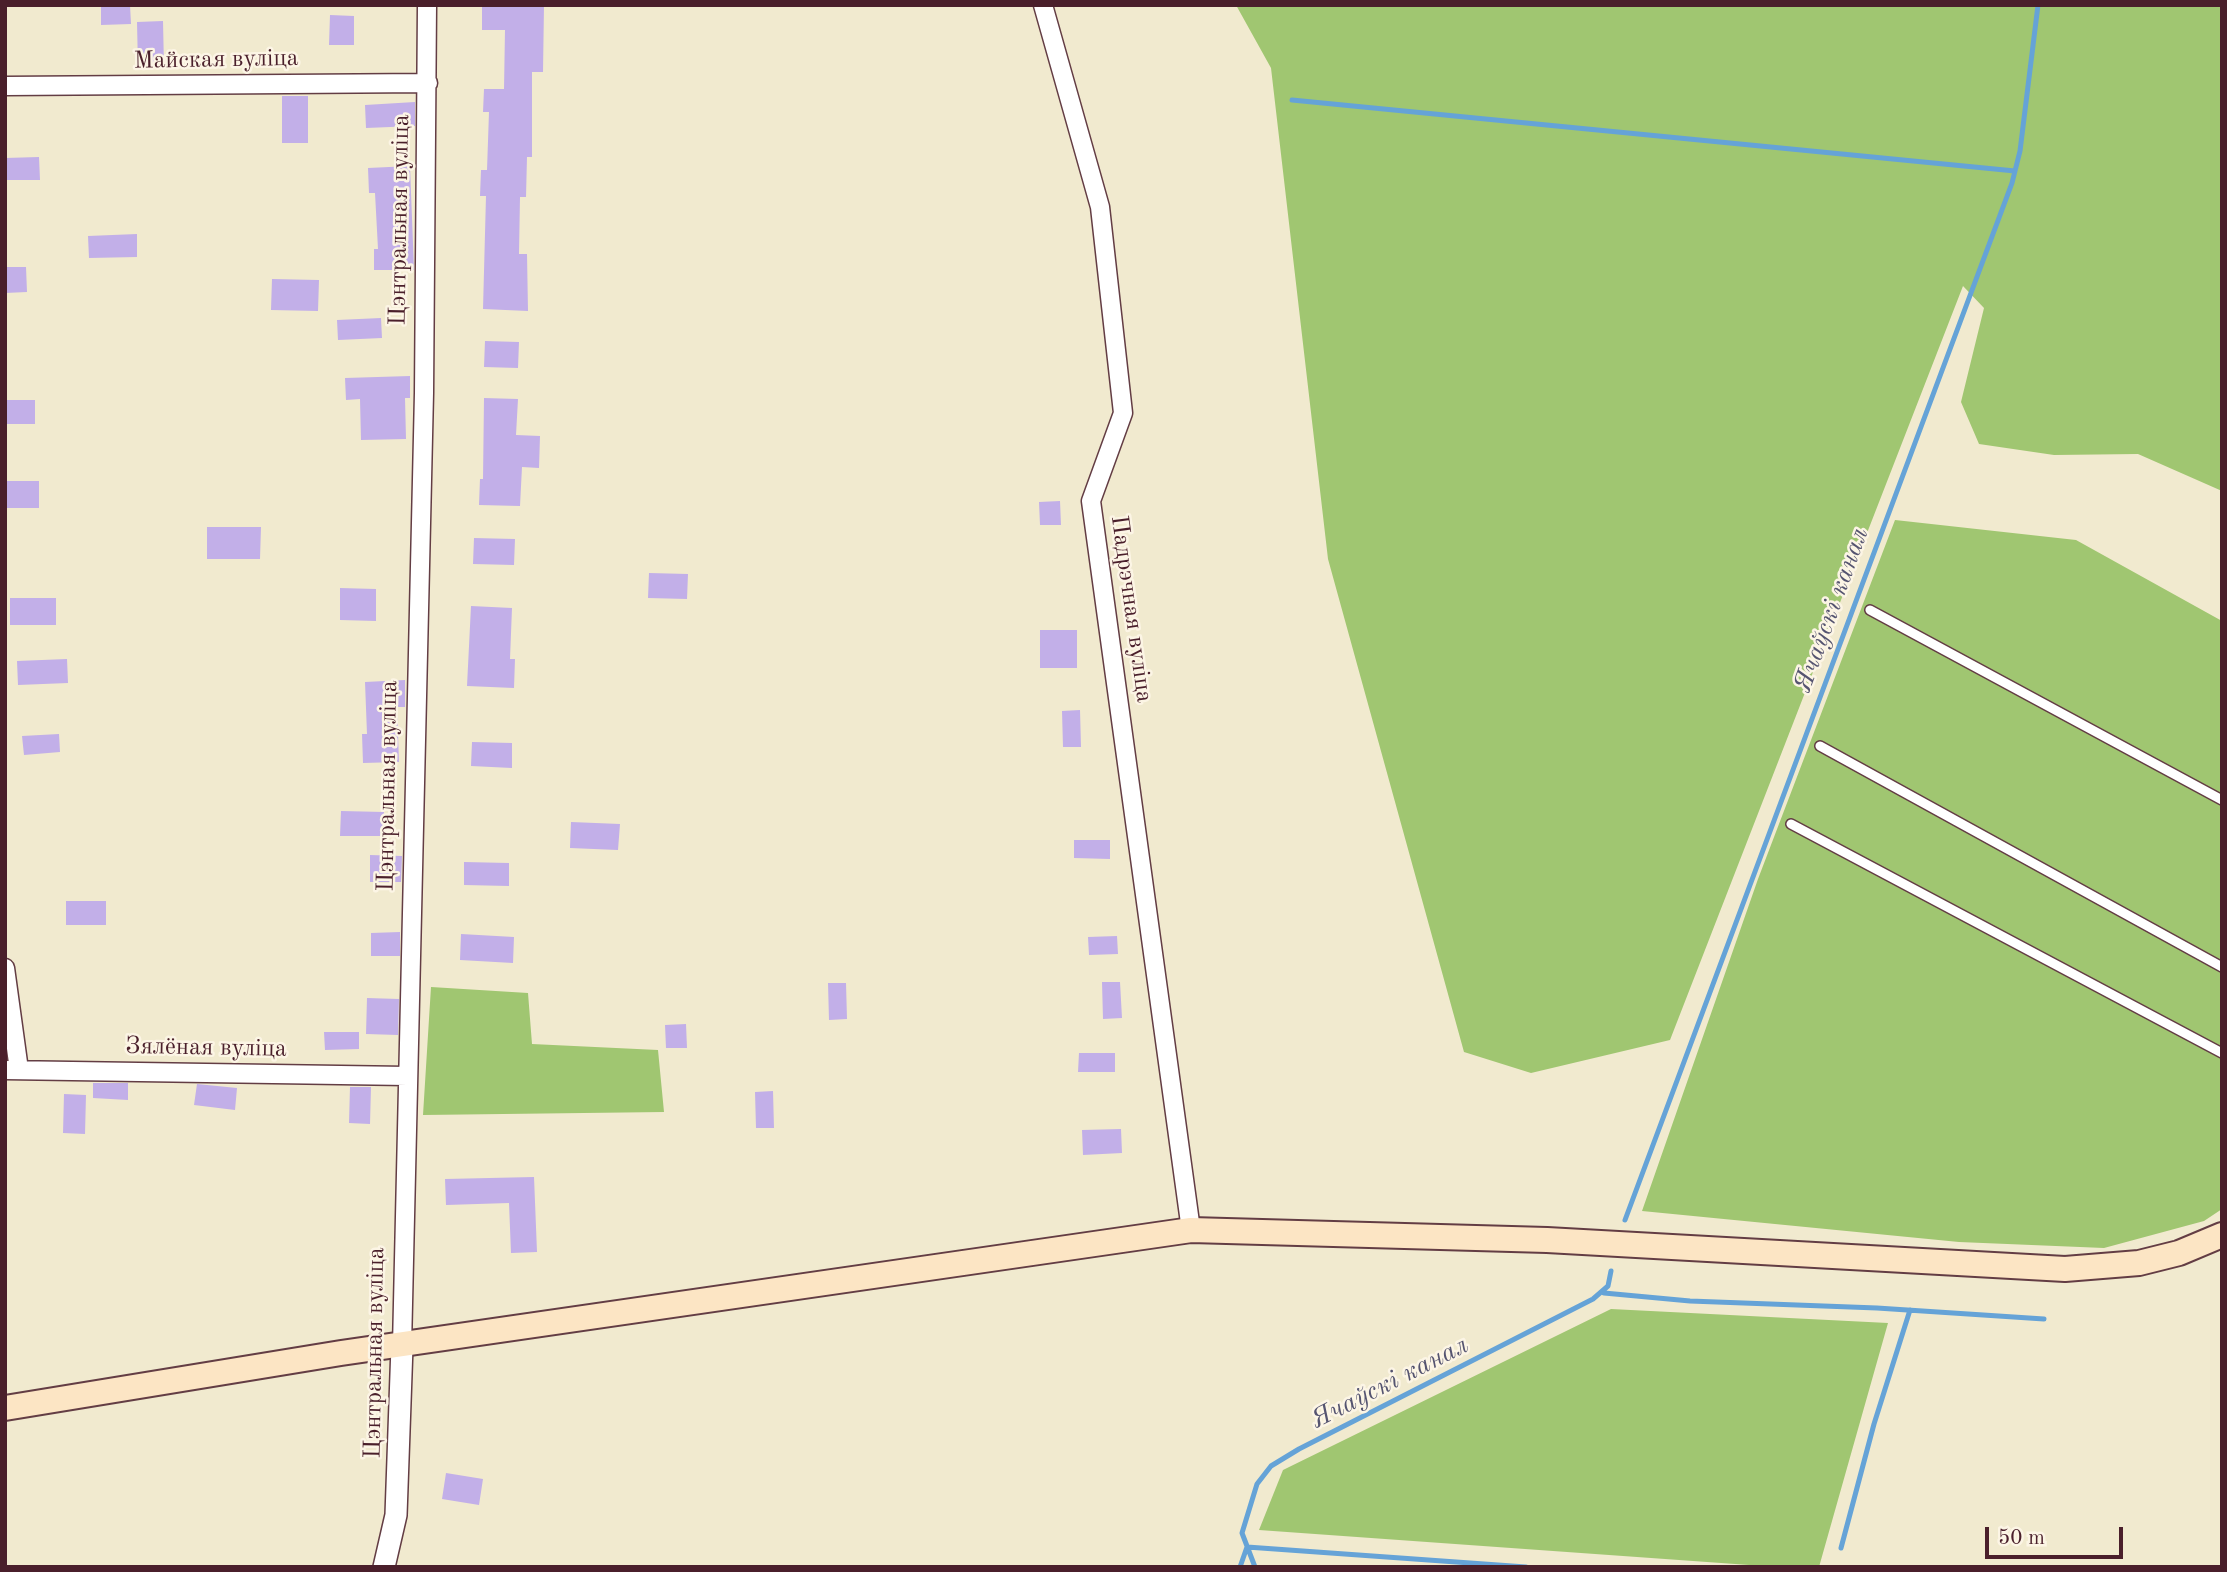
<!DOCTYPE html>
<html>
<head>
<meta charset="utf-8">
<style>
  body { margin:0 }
  #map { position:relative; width:2227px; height:1572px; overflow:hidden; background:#f1eacf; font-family:"Old Standard TT",serif }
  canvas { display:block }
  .frame { position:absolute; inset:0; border:7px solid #4a1f2b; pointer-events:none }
  .scale { position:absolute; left:1985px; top:1527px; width:138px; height:32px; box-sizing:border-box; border:4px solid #4a1f2b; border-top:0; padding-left:9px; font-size:21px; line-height:24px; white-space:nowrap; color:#4a1f2b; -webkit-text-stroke:5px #fcf5e5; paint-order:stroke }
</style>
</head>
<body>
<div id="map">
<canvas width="2227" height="1572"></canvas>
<div class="frame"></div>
<div class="scale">50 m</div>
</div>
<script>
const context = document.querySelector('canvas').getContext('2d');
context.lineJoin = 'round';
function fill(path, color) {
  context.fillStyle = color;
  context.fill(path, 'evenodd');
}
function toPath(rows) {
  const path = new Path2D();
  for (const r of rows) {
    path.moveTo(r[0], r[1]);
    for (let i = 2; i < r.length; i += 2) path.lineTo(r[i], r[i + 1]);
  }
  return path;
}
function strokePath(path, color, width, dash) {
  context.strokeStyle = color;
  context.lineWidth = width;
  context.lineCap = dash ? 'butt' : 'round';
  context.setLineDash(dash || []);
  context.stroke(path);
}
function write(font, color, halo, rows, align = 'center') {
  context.font = font + ' "Old Standard TT",serif';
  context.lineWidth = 5;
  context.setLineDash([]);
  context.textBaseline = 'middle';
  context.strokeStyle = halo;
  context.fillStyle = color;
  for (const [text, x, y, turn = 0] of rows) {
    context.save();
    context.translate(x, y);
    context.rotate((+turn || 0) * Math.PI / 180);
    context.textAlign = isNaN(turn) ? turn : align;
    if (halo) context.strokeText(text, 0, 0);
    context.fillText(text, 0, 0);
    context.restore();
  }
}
fill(toPath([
  [1236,5,2222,5,2222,491,2138,454,2054,455,1979,444,1961,402,1984,308,1963,286,1670,1040,1531,1073,1464,1052,1328,559,1271,68],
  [1895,520,2076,540,2222,621,2222,1209,2204,1221,2104,1248,1959,1242,1642,1211,1758,879],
  [431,987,528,993,532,1044,658,1050,664,1112,423,1115],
  [1611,1309,1888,1323,1819,1567,1777,1567,1259,1530,1283,1470]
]), '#a0c671');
strokePath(toPath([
  [1292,100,2015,171],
  [1625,1220,2012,183,2020,151,2038,5],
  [1604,1293,1690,1301,1877,1308,2044,1319],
  [1841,1548,1874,1424,1910,1310],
  [1240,1567,1247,1547,1526,1567],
  [1255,1567,1242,1533,1257,1484,1271,1466,1299,1449,1593,1299,1608,1286,1611,1271]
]), '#65a3d7', 5);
fill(toPath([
  [101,5,130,5,131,24,101,25],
  [482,5,544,5,543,72,532,72,532,157,527,157,526,197,520,197,519,254,527,254,528,311,483,309,486,196,480,196,481,170,487,170,489,112,483,112,484,89,504,89,505,30,482,30],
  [330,15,354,16,354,45,329,45],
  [163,21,164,67,138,68,137,22],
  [282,96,308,96,308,143,282,143],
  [415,102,415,126,366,128,365,105],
  [39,157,40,180,5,180,5,158],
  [410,166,414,270,374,270,374,249,378,249,375,193,369,193,368,168],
  [137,234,137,257,89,258,88,236],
  [5,267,26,267,27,292,5,293],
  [272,279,319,280,318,311,271,310],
  [381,318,382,338,338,340,337,320],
  [485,341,519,342,518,368,484,367],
  [410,376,410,398,405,398,406,439,361,440,360,399,346,400,345,378],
  [484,398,518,399,516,435,540,436,539,468,522,467,520,506,479,505,480,479,483,479],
  [5,400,35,400,35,424,5,424],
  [5,481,39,481,39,508,5,508],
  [1060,501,1061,525,1040,525,1039,502],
  [207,527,261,527,260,559,207,559],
  [474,538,515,539,514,565,473,564],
  [649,573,688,574,687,599,648,598],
  [340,588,376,589,376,621,340,620],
  [10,598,56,598,56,625,10,625],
  [471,606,512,608,510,659,515,659,514,688,467,686],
  [1040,630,1077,630,1077,668,1040,668],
  [67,659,68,683,18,685,17,661],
  [405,680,405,707,397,707,399,762,363,763,362,734,367,734,365,682],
  [1080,710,1081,747,1063,747,1062,711],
  [59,734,60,752,24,755,22,736],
  [472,742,512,743,512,768,471,766],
  [341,811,384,812,383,836,340,836],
  [571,822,620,824,618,850,570,848],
  [1074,840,1110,840,1110,859,1074,858],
  [370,855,402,856,401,882,370,882],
  [464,862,509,863,509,886,464,885],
  [66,901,106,901,106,925,66,925],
  [400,932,400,956,371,956,371,933],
  [461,934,514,937,513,963,460,960],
  [1117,936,1118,954,1089,955,1088,937],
  [1102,982,1120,982,1122,1018,1103,1019],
  [828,983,846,983,847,1019,829,1020],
  [367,998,399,999,398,1035,366,1034],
  [686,1024,687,1048,666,1048,665,1025],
  [324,1032,359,1032,359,1049,325,1050],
  [1079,1053,1115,1053,1115,1072,1078,1072],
  [93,1083,128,1083,128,1100,93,1098],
  [197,1084,237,1088,235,1110,194,1105],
  [350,1087,371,1087,370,1124,349,1123],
  [773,1091,774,1128,756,1128,755,1092],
  [64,1094,86,1095,85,1134,63,1133],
  [1121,1129,1122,1153,1083,1155,1082,1130],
  [534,1177,537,1252,511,1253,509,1203,446,1205,445,1179],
  [446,1473,483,1479,479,1505,442,1499]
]), '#c2afe8');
const service = toPath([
  [1870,610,2222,800],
  [1820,746,2222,967],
  [1791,824,2222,1053]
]);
const minor = toPath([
  [1043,5,1100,207,1123,413,1091,501,1191,1230],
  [5,86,428,83],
  [5,968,19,1070],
  [5,1070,407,1076],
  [402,1346,424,393,427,5]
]);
const tertiary = toPath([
  [384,1567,396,1515,402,1346]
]);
const secondary = toPath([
  [5,1408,341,1353,1191,1230,1547,1240,2065,1269,2139,1263,2179,1253,2222,1235]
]);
strokePath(service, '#633d44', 12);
strokePath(minor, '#633d44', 21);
strokePath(tertiary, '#633d44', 24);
strokePath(secondary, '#633d44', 28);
strokePath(service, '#fff', 9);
strokePath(minor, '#fff', 18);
strokePath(tertiary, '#fff', 21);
strokePath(secondary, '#fce5c4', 24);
write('24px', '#4a1f2b', '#fcf5e5', [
  ["Майская вуліца",216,60,-1],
  ["Цэнтральная вуліца",400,220,-89],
  ["Падрэчная вуліца",1131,609,82],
  ["Цэнтральная вуліца",388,786,-89],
  ["Зялёная вуліца",206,1048,1],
  ["Цэнтральная вуліца",375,1353,-89]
]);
write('italic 26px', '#555470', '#fcf5e5', [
  ["Ячаўскі канал",1832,610,-70],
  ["Ячаўскі канал",1390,1383,-27]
]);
</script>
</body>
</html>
